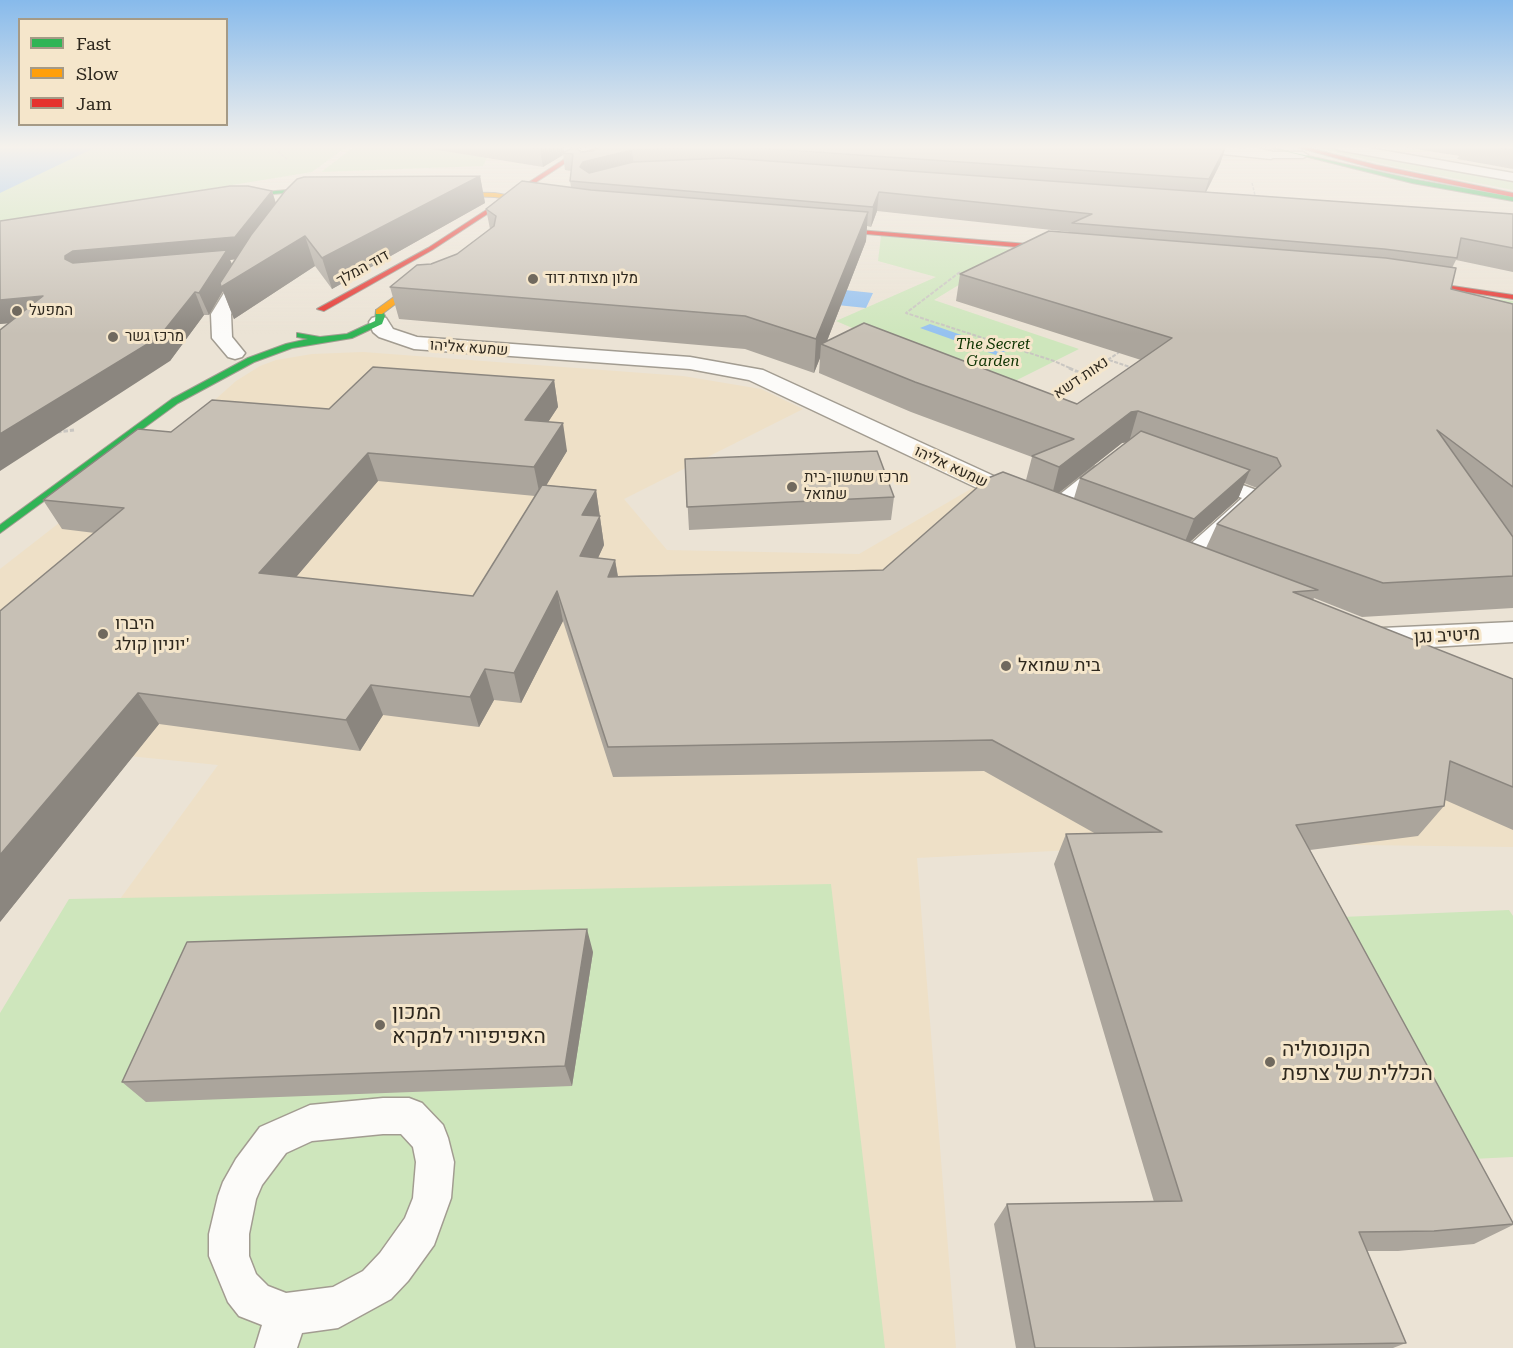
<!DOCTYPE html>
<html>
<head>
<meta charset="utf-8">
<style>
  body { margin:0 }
  #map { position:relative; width:1513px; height:1348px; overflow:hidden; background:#ebe3d5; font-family:"Roboto Serif",serif }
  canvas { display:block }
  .legend { position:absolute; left:18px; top:18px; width:210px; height:108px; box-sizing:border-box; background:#f5e6cb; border:2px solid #a59a86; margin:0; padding:8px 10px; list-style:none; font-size:18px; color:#2e281e }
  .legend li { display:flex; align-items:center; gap:12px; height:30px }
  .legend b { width:30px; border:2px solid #a59a86 }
</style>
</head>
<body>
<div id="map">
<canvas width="1513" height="1348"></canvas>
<ul class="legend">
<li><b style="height:8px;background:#30b455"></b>Fast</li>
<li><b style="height:8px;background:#ff9f0a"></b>Slow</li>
<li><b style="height:8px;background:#e5322d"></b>Jam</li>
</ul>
</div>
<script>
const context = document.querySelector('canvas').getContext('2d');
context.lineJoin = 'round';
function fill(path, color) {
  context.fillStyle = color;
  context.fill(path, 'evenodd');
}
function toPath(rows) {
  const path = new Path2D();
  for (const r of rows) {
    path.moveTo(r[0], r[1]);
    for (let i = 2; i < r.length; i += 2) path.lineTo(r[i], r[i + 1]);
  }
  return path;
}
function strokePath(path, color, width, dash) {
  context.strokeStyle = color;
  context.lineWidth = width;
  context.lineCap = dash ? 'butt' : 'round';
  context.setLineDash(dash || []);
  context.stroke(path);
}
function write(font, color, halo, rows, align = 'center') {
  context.font = font + ' "Roboto Serif",Heebo,serif';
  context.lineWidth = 6;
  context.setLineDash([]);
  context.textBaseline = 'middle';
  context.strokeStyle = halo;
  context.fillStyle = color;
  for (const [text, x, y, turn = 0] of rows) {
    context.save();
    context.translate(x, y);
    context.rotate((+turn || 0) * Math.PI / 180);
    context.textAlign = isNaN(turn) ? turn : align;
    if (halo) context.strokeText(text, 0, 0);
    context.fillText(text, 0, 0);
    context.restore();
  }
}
fill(toPath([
  [363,352,683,376,761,389,803,409,624,499,667,550,859,554,976,486,1513,697,1513,847,1209,843,917,858,956,1348,0,1348,0,1063,218,765,0,743,0,569,199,414,236,381,260,366,276,360,312,354]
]), '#eee0c7');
fill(toPath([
  [0,146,331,146,345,148,312,172,0,223],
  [349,146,477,146,492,148,483,166,321,172,354,147],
  [1310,146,1357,146,1359,149,1513,175,1513,190,1396,167],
  [881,236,1513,301,1513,330,962,283,934,300,1079,349,997,390,836,321,936,277,878,261],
  [831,884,885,1348,0,1348,0,1013,69,899],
  [1509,910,1513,916,1513,1157,1452,1160,1318,918]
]), '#cee6bc');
fill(toPath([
  [0,147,94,148,0,193],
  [788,284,873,293,866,308,779,299],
  [930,324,1007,351,996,355,920,328]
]), '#96c2f0');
const lane = toPath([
  [1237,146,1250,146,1272,152,1303,152,1308,155,1303,158,1271,158,1237,146],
  [1101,465,1108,467,1110,471,1108,475,1058,515,1044,515,1041,511,1044,507,1094,467,1101,465],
  [1212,474,1262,492,1265,496,1189,566,1182,568,1175,566,1172,562,1175,558,1242,498,1205,484,1203,480,1205,476,1212,474],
  [383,1098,409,1098,422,1103,443,1125,448,1138,454,1162,451,1198,434,1245,408,1281,391,1299,338,1328,302,1333,297,1348,255,1348,262,1325,239,1316,228,1302,209,1256,209,1234,218,1196,223,1182,236,1159,260,1127,310,1105,383,1098],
  [383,1134,401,1134,413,1147,416,1162,413,1198,405,1218,380,1253,363,1271,333,1287,286,1293,268,1286,256,1274,249,1256,249,1234,256,1199,262,1185,286,1153,312,1141,383,1134]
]);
const street = toPath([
  [1177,146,1217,146,1271,151,1278,155,1271,159,1183,150,1177,146],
  [1332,146,1358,146,1513,173,1513,181,1338,150,1332,146],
  [251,258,257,259,260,263,231,314,232,337,245,353,242,357,235,359,228,357,212,338,211,314,245,259,251,258],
  [379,316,386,318,393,329,417,337,690,357,763,370,1033,494,1037,500,1033,506,1024,508,1015,506,749,380,690,369,414,349,379,337,373,332,369,322,372,318,379,316],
  [1513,622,1513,642,1382,650,1371,646,1366,639,1371,632,1382,628,1513,622]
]);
const fast = toPath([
  [1264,146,1412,179,1513,197,1513,201,1412,183,1264,146],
  [331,186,333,189,224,198,221,196,331,186],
  [376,310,382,310,385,316,382,324,352,338,292,348,254,362,178,403,0,533,0,525,172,399,248,358,286,344,308,339,297,337,297,333,320,337,347,334,375,321,376,310]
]);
const slow = toPath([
  [440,192,495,193,550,203,547,205,495,197,438,195,440,192],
  [427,273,434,275,382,314,376,314,376,310,427,273]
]);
const jam = toPath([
  [602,146,609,146,567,162,432,250,324,311,317,309,428,248,563,160,602,146],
  [1293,146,1301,146,1376,165,1513,193,1513,197,1376,169,1293,146],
  [822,227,1064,247,1067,249,1064,251,820,230,822,227],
  [1405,279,1513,295,1513,299,1408,283,1405,283,1405,279]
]);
strokePath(lane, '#a29c91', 3);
strokePath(street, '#a29c91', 3);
strokePath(fast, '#a29c91', 2);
strokePath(slow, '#a29c91', 2);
strokePath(jam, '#a29c91', 2);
strokePath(toPath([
  [271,146,288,160],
  [1252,183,1256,199]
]), '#c9c6c1', 1.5, [3, 1.5]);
strokePath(toPath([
  [960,272,906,313,1054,361,1072,369],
  [1109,360,1133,368],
  [1094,369,1121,351]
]), '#c9c6c1', 2, [4, 1.5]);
strokePath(toPath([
  [1069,368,1085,375],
  [1053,397,1096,368],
  [57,432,74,430]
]), '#c9c6c1', 3, [4.5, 2]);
fill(lane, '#fcfbf9');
fill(street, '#fcfbf9');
fill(fast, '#30b455');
fill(slow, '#ff9f0a');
fill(jam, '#e5322d');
fill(toPath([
  [413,146,563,146,564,152,578,146,578,149,581,152,592,151,605,146,1226,146,1220,164,1206,192,1513,214,1513,272,1456,260,1452,268,1451,289,1513,304,1513,608,1362,617,1314,598,1313,600,1513,679,1513,830,1445,800,1444,806,1418,836,1310,850,1513,1225,1474,1244,1398,1251,1367,1251,1406,1343,1393,1348,1016,1348,994,1224,1007,1204,1154,1202,1054,864,1066,834,1096,834,984,771,613,777,563,621,521,703,494,700,479,727,383,715,360,751,159,724,0,922,95,533,62,529,43,500,171,432,329,409,554,380,558,407,548,422,567,451,546,485,596,490,604,545,598,558,615,560,618,576,883,570,1026,480,1032,457,911,412,819,373,820,358,814,373,745,349,399,319,390,287,431,264,457,254,490,229,486,209,571,187,570,181,571,171,565,170,563,155,543,167],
  [877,211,1070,232,960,274,956,301,1141,360,1077,404,827,341,866,241,867,226,871,227],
  [1126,442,1080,478,1074,498,1059,493,1122,443],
  [378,481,535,496,473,596,296,577],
  [1244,483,1257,488,1217,524,1206,548,1190,542,1238,499],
  [1398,146,1513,146,1513,169,1457,159,1459,156],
  [480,176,485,203,332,289,315,266,234,319,223,291,209,315,204,315,170,361,9,323,0,324,0,221,272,191,276,203],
  [236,259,232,264,230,260],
  [685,459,894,497,891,520,689,530],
  [593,952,572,1086,146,1102,122,1082]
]), '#aba59c');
fill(toPath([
  [546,146,563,146,564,153,562,153,563,155,543,167,540,149],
  [579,146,590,146,580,149],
  [1226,146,1220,164,1203,198,1209,179],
  [632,150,634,168,585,180,580,167,583,162],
  [480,176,485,203,332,289,322,258],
  [272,191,278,211,243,258,230,260,235,271,305,236,315,266,234,319,223,291,209,315,199,293,84,273,65,259,65,256,73,251],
  [879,192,877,211,871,227,873,207],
  [868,212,866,241,825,346,821,344,820,358,814,373,816,339],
  [195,292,204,315,170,361,0,471,0,434],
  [43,296,56,319,0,324,0,300],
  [554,380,558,407,531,448,525,420],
  [1138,411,1129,442,1122,443,1051,499,1059,467,1131,412],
  [563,423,567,451,540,496,534,467],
  [368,453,378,481,274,603,259,573],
  [1250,470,1238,499,1182,549,1194,519],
  [596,490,604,545,585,586,580,556,582,515],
  [615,560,620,590,608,577],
  [557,591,563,621,521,703,514,673],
  [485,669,494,700,479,727,470,697],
  [371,685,383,715,360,751,346,720],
  [138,693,159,724,0,922,0,855],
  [587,929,593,952,572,1086,565,1066]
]), '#8b867f');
const building = toPath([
  [517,146,546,146,540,149,517,146],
  [576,146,577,146,577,148,581,152,592,151,605,146,1226,146,1209,179,727,146,632,150,583,162,580,167,589,173,633,162,727,158,1513,214,1513,248,1461,238,1457,258,1384,249,1072,223,1092,214,879,192,873,207,570,181,573,154,562,153,576,146],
  [1487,146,1513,146,1513,150,1487,146],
  [480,176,322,258,305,236,221,287,220,283,251,235,285,191,297,179,304,177,480,176],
  [522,181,591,190,868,212,816,339,745,316,390,287,417,265,431,264,457,254,494,226,496,216,486,209,522,181],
  [230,186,248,186,272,191,235,237,73,251,65,256,65,259,73,263,227,250,199,293,195,292,159,337,0,434,0,330,43,296,0,300,0,221,230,186],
  [1049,231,1386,258,1456,268,1451,289,1513,304,1513,487,1437,430,1513,537,1513,576,1383,583,1217,524,1281,466,1277,458,1138,411,1131,412,1059,467,1032,456,1074,439,915,382,821,344,864,323,1077,404,1172,338,960,274,1049,231],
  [373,367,554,380,525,420,563,423,534,467,368,453,259,573,473,596,542,485,596,490,582,515,600,516,580,556,615,560,608,577,883,570,988,478,1003,472,1318,590,1293,592,1513,679,1513,787,1450,761,1444,806,1296,825,1513,1223,1513,1224,1434,1231,1359,1232,1406,1343,1114,1348,1035,1348,1007,1204,1182,1201,1066,834,1162,832,992,740,608,747,557,591,514,673,485,669,470,697,371,685,346,720,138,693,0,855,0,611,124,508,43,500,138,429,171,432,212,400,329,409,373,367],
  [1141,431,1250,470,1194,519,1080,478,1141,431],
  [877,451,894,497,687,507,685,459,877,451],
  [587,929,565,1066,122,1082,187,942,587,929]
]);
fill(building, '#c7c0b5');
strokePath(building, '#8b867f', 1.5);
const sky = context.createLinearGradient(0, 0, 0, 334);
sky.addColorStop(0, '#87baeb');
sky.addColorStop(0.44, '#f6f2ec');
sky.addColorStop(1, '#f6f2ec00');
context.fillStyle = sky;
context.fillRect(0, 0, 1513, 334);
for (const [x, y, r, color] of [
  [533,279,6,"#70695e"],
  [17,311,6,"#70695e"],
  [113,337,6,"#70695e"],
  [792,487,6,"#70695e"],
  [103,634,6,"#70695e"],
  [1006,666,6,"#70695e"],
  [380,1025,6,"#70695e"],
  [1270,1062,6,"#70695e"]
]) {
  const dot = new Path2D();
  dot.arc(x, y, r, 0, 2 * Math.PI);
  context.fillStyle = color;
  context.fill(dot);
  strokePath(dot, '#f5e6cb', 2);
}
write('15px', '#2e281e', '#f5e6cb', [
  ["דוד המלך",363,268,-29],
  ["שמעא אליהו",469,348,4],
  ["נאות דשא",1081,378,-34],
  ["שמעא אליהו",951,467,25]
]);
write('15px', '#2e281e', '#f5e6cb', [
  ["מלון מצודת דוד",545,279],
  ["המפעל",29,311],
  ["מרכז גשר",125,337],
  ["מרכז שמשון-בית",804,478],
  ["שמואל",804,495]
], 'left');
write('italic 15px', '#0c3300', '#f5e6cb', [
  ["The Secret",993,345],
  ["Garden",993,362]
]);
write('18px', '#2e281e', '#f5e6cb', [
  ["היברו",115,624],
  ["יוניון קולג'",115,645],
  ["בית שמואל",1018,666]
], 'left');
write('18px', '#2e281e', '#f5e6cb', [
  ["מיטיב נגן",1447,636,-3]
]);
write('21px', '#2e281e', '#f5e6cb', [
  ["המכון",392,1013],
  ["האפיפיורי למקרא",392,1037],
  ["הקונסוליה",1282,1050],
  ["הכללית של צרפת",1282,1074]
], 'left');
</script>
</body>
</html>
